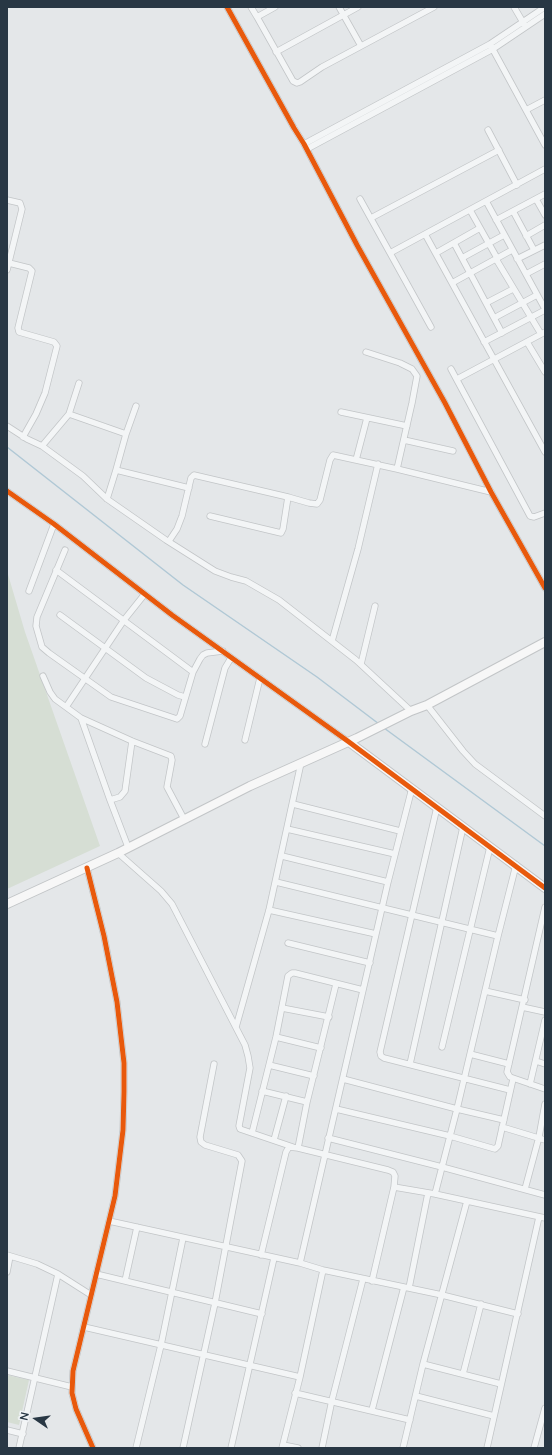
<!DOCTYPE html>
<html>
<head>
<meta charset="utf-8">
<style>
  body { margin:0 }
  #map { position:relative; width:552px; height:1455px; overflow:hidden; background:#e4e7e9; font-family:Manrope,sans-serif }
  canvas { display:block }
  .frame { position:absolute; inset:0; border:8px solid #283744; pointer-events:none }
  .north { position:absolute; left:16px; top:1399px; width:40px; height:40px; -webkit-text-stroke:3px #f2f5f8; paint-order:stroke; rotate:283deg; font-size:11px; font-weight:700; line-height:16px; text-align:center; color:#283744 }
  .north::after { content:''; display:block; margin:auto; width:14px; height:18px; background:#283744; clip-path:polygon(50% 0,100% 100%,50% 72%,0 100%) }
</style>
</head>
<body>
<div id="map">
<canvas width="552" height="1455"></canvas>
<div class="frame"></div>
<div class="north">N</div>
</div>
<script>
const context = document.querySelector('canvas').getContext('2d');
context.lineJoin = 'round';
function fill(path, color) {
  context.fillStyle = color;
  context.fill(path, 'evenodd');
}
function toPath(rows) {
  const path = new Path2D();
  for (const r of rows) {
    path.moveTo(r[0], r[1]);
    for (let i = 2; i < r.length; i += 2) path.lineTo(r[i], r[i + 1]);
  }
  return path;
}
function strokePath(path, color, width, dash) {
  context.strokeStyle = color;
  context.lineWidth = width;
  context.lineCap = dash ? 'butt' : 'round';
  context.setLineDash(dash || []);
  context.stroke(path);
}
fill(toPath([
  [7,571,25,632,100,846,7,889],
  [7,1375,29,1380,19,1425,7,1422]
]), '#d6ded4');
strokePath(toPath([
  [7,447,183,585,317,677,379,724],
  [384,728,545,846]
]), '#b0c8d5', 1.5);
const street = toPath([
  [227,7,294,128,304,144,357,245,445,403,491,492,545,588],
  [251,7,257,17],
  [275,7,257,17,293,81,297,83,300,82,322,67,434,7],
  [339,7,361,46],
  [514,7,524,24],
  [491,46,545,145],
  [276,52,358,7],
  [526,110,545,100],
  [488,130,517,185],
  [304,144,490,44,545,7],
  [307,149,493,49,545,14],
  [360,199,390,253],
  [536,199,545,215],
  [7,200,20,203,22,209,7,270],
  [486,201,545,309],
  [470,210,497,258],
  [513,211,534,250],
  [371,218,499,150],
  [496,220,545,194],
  [425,234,545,452],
  [526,236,545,225],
  [454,243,502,333],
  [436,253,480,228],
  [462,258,504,235],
  [496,259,541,334],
  [517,259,545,245],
  [9,263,29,268,32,271,18,328,19,332,54,342,57,346,45,393,36,414,23,437],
  [526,274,545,264],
  [452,283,512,250],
  [486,303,513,289],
  [494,318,537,295],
  [431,327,390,253,545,169],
  [484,342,545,310],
  [527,342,545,372],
  [366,352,400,363,412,369,417,376,412,403,397,469],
  [451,369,530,516,534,517,545,513],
  [457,379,545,332],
  [341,412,407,426],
  [69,414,126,434],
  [7,426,27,439,42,446,83,476,107,499,166,540,215,571,231,577,246,581,279,600,356,660,411,711],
  [404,440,453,451],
  [42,446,69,414,79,383],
  [356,460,367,418],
  [116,470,126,434,136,406],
  [7,491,54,524,172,615,349,742],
  [288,497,309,503,317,504,320,500,330,460,333,455,397,469,491,492],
  [107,499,116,470,189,488],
  [169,541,177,529,182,516,191,478,194,475,288,497,283,529,281,533,210,516],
  [65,550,37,617,36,626,42,647,49,653,111,697,177,719,180,716,193,672,200,659,203,655,207,653,223,651],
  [56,570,193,672],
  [29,591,54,524],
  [144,595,124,620,66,707,81,718,132,741,171,756,172,760,167,787,184,819],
  [60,615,146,678,178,695,185,697],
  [332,641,358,549,378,464],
  [361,664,375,606],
  [43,676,50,692,55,699,66,707],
  [427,705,463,751,475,764,545,816],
  [81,718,110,800,128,847],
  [245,740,260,678],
  [205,744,225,668,231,658],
  [110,800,120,797,125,791,132,741],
  [293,804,400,831],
  [437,807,380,1052,381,1056,384,1058,510,1090],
  [287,829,395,854],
  [118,853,161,891,172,904,245,1045,248,1056,250,1068,239,1126,240,1129,293,1147],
  [282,856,388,882],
  [87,868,104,936,117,1002,124,1063,124,1092,123,1130,115,1196,73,1371,72,1393,76,1409,93,1448],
  [276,882,498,936],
  [545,907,507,1072,510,1077,545,1089],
  [269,910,376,934],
  [288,943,370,963],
  [485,991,525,1000],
  [522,1007,545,1012],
  [282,1008,329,1017],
  [236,1027,269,910,301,763],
  [276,1037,321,1048],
  [442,1047,490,847],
  [470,1054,509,1064],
  [536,1061,545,1064],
  [410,1064,463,827],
  [269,1065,314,1076],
  [343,1079,457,1109,504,1120],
  [530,1084,545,1020],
  [262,1091,307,1102],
  [336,1109,450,1136,495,1149,498,1146,513,1079],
  [502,1127,545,1140],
  [252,1133,276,1037,288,976,292,973,295,973,363,990],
  [328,1138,442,1167,545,1195],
  [274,1140,286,1096],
  [298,1148,307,1102,336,984],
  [394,1187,435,1194,545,1218],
  [525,1189,539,1137,545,1104],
  [435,1194,457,1109,498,936,516,865],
  [109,1221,300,1263,323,1270,442,1295,518,1314],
  [7,1255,37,1264,58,1274,91,1295],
  [261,1255,286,1152,289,1147,298,1148,388,1170,393,1172,395,1176,394,1187,372,1281],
  [300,1263,388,882,412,788],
  [7,1272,10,1256],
  [96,1274,262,1314],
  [125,1281,137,1227],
  [409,1288,428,1193],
  [84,1327,300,1377],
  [423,1364,501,1384],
  [7,1371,72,1387],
  [463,1374,481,1304],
  [295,1393,410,1420],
  [416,1396,494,1416],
  [372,1410,404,1287],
  [7,1430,23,1434],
  [283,1445,298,1448],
  [19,1448,58,1274],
  [136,1448,161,1345,183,1238],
  [183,1448,215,1303,242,1161,238,1155,205,1145,201,1142,200,1137,214,1064],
  [231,1448,274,1258],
  [282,1448,300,1377,323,1270],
  [322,1448,332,1400,363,1279],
  [403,1448,423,1364,467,1201],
  [487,1448,539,1217],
  [534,1448,545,1408]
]);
const secondary = toPath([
  [349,742,545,888],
  [7,904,118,853,250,786,357,738,411,711,427,705,545,642]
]);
strokePath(street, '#c2c5c7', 7);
strokePath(secondary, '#c2c5c7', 10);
strokePath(street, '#f3f5f6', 5.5);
strokePath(secondary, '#f7f7f7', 8);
strokePath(toPath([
  [227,7,294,128,304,144,357,245,445,403,491,492,545,588],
  [7,491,54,524,172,615,349,742,545,888],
  [87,868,104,936,117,1002,124,1063,124,1092,123,1130,115,1196,73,1371,72,1393,76,1409,93,1448]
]), '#e8590c', 5);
</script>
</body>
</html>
